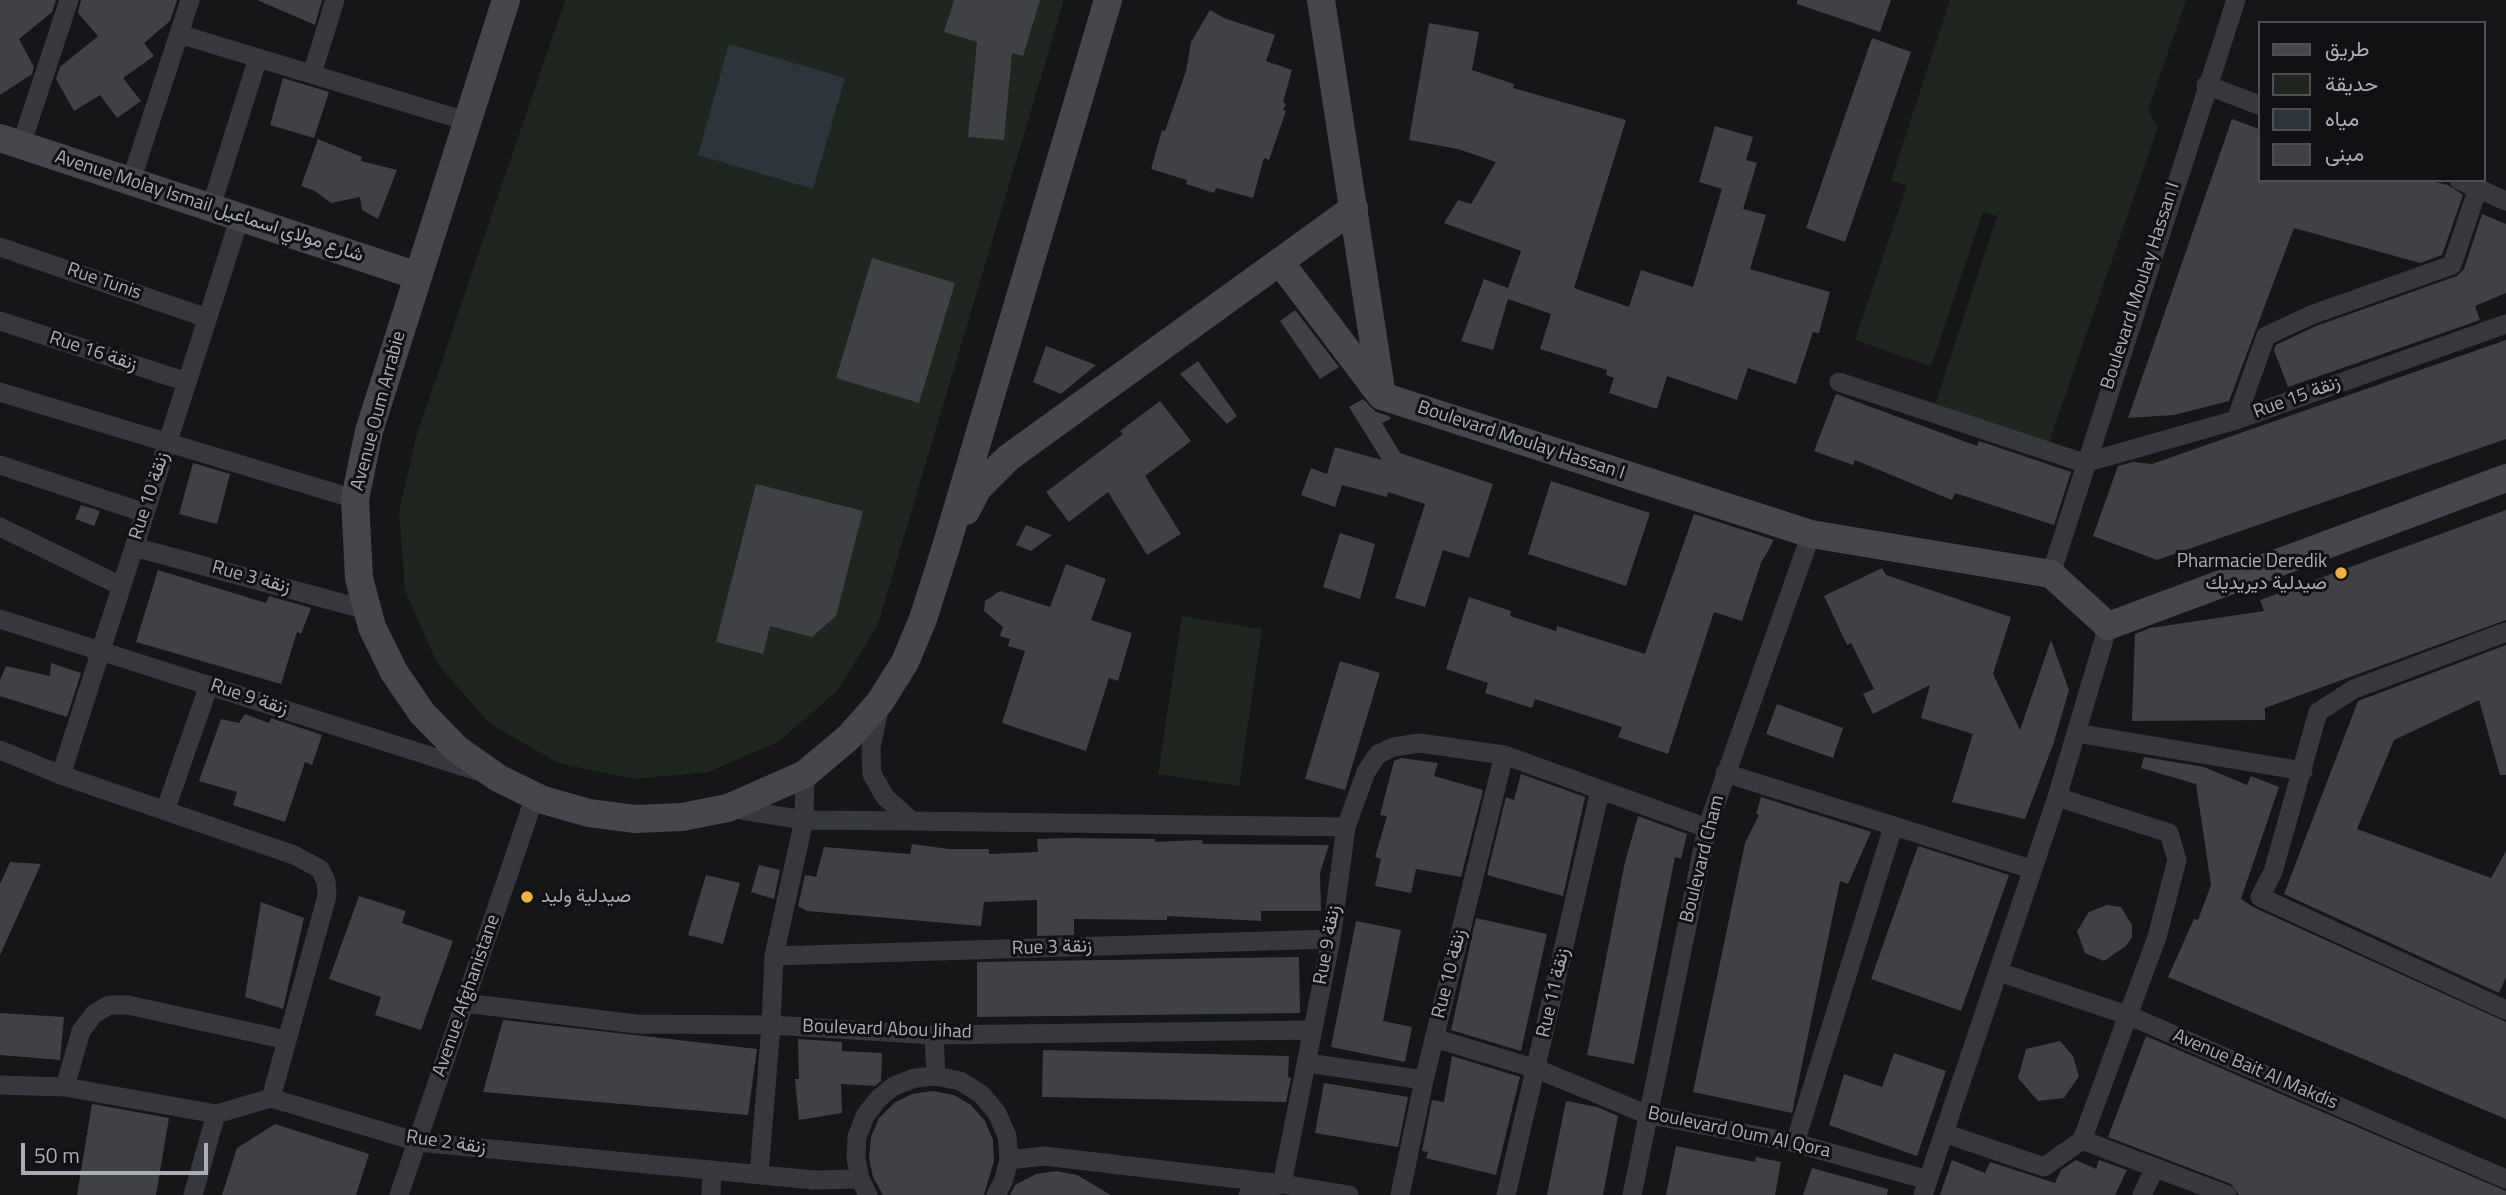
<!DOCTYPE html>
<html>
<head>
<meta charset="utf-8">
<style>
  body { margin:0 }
  #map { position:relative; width:2506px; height:1195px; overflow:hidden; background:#161618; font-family:"Titillium Web",Vazirmatn,sans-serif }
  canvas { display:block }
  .legend { position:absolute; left:2258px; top:21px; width:228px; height:161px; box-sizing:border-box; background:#111113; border:2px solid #4d4f55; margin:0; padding:9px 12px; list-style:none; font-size:21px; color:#a8adb8 }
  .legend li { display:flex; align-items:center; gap:14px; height:35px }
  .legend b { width:35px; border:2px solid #4d4f55 }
  .scale { position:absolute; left:21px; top:1143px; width:187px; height:32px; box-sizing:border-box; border:4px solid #a8adb8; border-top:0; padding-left:9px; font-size:21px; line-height:24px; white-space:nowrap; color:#a8adb8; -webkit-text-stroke:5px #111113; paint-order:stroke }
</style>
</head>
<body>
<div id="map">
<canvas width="2506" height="1195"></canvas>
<ul class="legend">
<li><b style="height:9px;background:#45474d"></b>طريق</li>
<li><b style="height:19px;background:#1e261f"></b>حديقة</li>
<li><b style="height:19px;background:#2c353c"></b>مياه</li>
<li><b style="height:19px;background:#404145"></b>مبنى</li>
</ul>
<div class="scale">50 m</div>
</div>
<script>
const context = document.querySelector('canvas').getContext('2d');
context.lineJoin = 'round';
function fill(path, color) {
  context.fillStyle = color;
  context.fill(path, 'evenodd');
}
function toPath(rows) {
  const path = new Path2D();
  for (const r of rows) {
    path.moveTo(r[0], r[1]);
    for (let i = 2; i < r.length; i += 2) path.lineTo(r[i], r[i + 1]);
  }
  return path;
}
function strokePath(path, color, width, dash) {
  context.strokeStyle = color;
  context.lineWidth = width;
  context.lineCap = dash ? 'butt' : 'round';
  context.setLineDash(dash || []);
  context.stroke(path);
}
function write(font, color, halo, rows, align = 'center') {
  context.font = font + ' "Titillium Web",Vazirmatn,sans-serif';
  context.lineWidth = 6;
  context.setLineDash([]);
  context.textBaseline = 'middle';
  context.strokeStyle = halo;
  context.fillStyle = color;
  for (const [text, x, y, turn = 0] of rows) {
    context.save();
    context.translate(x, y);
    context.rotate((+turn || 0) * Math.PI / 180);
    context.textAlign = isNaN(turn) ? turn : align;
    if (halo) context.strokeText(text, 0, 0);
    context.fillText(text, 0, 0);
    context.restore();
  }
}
fill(toPath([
  [565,0,1064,0,877,627,836,692,778,742,708,772,633,779,558,763,489,723,437,663,405,590,399,511,417,434],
  [1950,0,2186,0,2148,110,2158,127,2047,448,1934,408,1997,216,1983,212,1931,366,1855,340,1907,186,1891,180],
  [1182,616,1262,629,1239,786,1158,774]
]), '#1e261f');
fill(toPath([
  [729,44,845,78,813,189,698,155]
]), '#2c353c');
fill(toPath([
  [0,0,56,0,52,12,19,39,34,67,32,74,0,95],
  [81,0,177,0,170,21,144,43,154,56,123,78,141,101,117,118,100,95,74,111,56,79,60,67,98,36,78,13],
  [257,0,322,0,315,25],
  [954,0,1040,0,1023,56,1012,53,1004,140,968,137,977,42,944,32],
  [1797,0,1891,0,1880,32,1797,4],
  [1210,10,1224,18,1275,35,1266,61,1292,70,1283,102,1286,104,1283,110,1286,111,1269,160,1264,158,1253,198,1216,188,1214,193,1186,184,1187,180,1151,169,1162,130,1165,131,1186,71,1191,42],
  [1429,23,1479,32,1472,70,1514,84,1513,88,1626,120,1574,288,1629,307,1641,270,1693,287,1722,189,1699,182,1715,126,1753,137,1746,160,1757,163,1743,209,1766,215,1750,269,1830,292,1819,333,1813,332,1796,384,1748,368,1737,400,1667,376,1657,409,1609,393,1614,378,1606,375,1607,370,1540,349,1551,314,1508,299,1493,350,1461,341,1484,279,1508,288,1521,251,1444,223,1458,200,1471,204,1496,162,1458,149,1409,140],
  [1872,38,1911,52,1845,242,1806,228],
  [283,78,329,92,314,138,270,125],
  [2232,119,2259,129,2259,180,2426,180,2448,185,2463,195,2442,255,2420,263,2294,228,2229,401,2174,415,2128,418],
  [318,139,362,157,361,161,397,170,378,219,362,210,360,197,331,203,315,191,301,186],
  [2482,214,2506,224,2506,293,2475,306,2480,320,2288,387,2274,350,2276,345,2316,326,2457,276,2464,269],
  [872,258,955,283,919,403,836,378],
  [1295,310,1339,367,1320,379,1280,321],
  [2506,340,2506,439,2157,560,2093,536,2118,466,2133,462,2152,464],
  [1046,346,1096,365,1061,394,1033,382],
  [1198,361,1237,416,1227,424,1180,374],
  [1836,394,1977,446,1979,441,2071,472,2054,525,1955,493,1952,500,1855,460,1853,465,1814,451],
  [1363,399,1376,412,1389,416,1391,419,1382,423,1400,453,1493,484,1469,558,1443,550,1425,607,1395,598,1425,504,1388,492,1387,497,1342,485,1335,507,1301,495,1311,468,1327,474,1335,447,1382,460,1349,407],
  [1160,401,1191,441,1145,476,1181,534,1147,555,1108,492,1069,522,1046,492,1123,434,1120,431],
  [193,463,230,474,217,524,179,514],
  [1551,481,1650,513,1626,586,1528,554],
  [756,484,863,511,836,616,812,637,770,626,763,654,716,642],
  [81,505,100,511,94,526,75,519],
  [2506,510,2506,620,2265,708,2265,720,2132,721,2135,634,2150,628,2264,611,2260,600],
  [1694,514,1774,540,1761,563,1742,621,1714,612,1668,754,1618,737,1622,727,1535,699,1532,708,1485,693,1488,683,1446,669,1469,597,1511,611,1510,616,1556,631,1557,626,1645,654],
  [1026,525,1052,535,1031,551,1016,545],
  [1340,533,1375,544,1360,599,1323,587],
  [1066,564,1106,579,1091,620,1132,633,1118,681,1109,678,1086,751,1002,723,1025,651,1008,646,1010,639,1000,636,1003,627,984,611,985,601,1000,591,1050,607],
  [1882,568,1886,575,2011,617,1993,674,2020,730,2051,640,2069,690,2054,742,2025,819,1952,802,1973,734,1921,718,1930,685,1873,714,1863,694,1874,689,1851,643,1847,645,1824,596],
  [158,570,266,603,269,596,311,608,301,634,297,632,281,684,136,642],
  [2506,645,2506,775,2500,775,2479,700,2394,740,2357,829,2491,878,2506,851,2506,977,2499,993,2284,894,2358,701],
  [1340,661,1380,673,1345,790,1305,779],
  [51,663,81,673,67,717,0,696,0,680,6,666,50,676],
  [1777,704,1843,728,1833,758,1766,734],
  [245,714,269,723,271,718,322,735,312,765,305,762,285,822,233,805,237,792,199,781,221,719,239,723],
  [2144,757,2204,767,2247,785,2251,776,2279,787,2241,899,2255,908,2506,1022,2506,1119,2168,977,2194,919,2198,920,2211,885,2196,784,2141,768],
  [1401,758,1438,763,1434,776,1483,790,1461,877,1416,869,1411,893,1375,886,1381,859,1375,857,1387,816,1380,815,1394,761],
  [1521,774,1585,797,1563,896,1487,875,1506,797,1514,800],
  [1761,797,1871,832,1848,884,1840,881,1792,1113,1693,1092,1745,843,1759,815,1756,814],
  [1638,816,1687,834,1681,859,1675,857,1634,1064,1587,1055,1625,862],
  [1071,838,1155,839,1155,842,1202,840,1203,844,1329,845,1320,873,1321,911,1261,911,1261,921,1167,916,1167,920,1074,919,1074,935,1037,936,1037,900,984,902,981,926,807,911,798,906,805,875,816,877,824,847,910,854,912,844,949,849,989,849,989,854,1038,852,1037,839],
  [1918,846,2009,875,1961,1011,1871,979],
  [10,862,41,864,0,955,0,884],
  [759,865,780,870,774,899,751,892],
  [706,875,740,883,723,944,688,935],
  [359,896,406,911,402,923,453,941,421,1030,375,1015,381,997,329,979],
  [261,902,304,918,283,1009,245,997],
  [2107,905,2121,907,2132,925,2132,937,2126,946,2104,961,2085,953,2077,931,2089,912],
  [1476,918,1547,934,1521,1051,1451,1030],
  [1356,921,1401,930,1383,1021,1412,1027,1405,1062,1331,1047],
  [1299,957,1300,1013,977,1017,977,962],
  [0,1013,64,1017,60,1060,0,1055],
  [503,1020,757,1049,748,1115,483,1092],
  [2146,1036,2506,1191,2506,1195,2239,1195,2231,1184,2108,1137],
  [798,1039,842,1042,842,1051,882,1053,881,1081,875,1086,841,1084,842,1113,799,1120,795,1079,799,1079],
  [2060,1041,2073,1056,2079,1076,2064,1098,2038,1101,2018,1078,2026,1049],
  [1043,1050,1289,1056,1288,1077,1291,1078,1286,1102,1042,1097],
  [1894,1053,1946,1071,1917,1156,1829,1125,1844,1074,1882,1087],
  [1452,1056,1520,1077,1496,1175,1426,1158,1428,1152,1422,1151,1432,1100,1444,1102],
  [1324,1083,1408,1097,1398,1147,1315,1133],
  [933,1091,954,1095,971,1105,985,1121,993,1140,994,1161,984,1195,883,1195,873,1177,869,1158,871,1137,879,1118,894,1103,912,1094],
  [1566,1101,1597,1107,1618,1116,1603,1195,1547,1195],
  [92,1104,169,1118,156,1195,77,1195],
  [275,1124,369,1154,356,1195,222,1195,237,1148],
  [1676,1146,1755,1162,1756,1157,1781,1162,1775,1195,1666,1195],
  [1952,1160,1985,1173,1990,1162,2055,1183,2061,1170,2076,1160,2096,1169,2099,1160,2127,1170,2115,1195,1940,1195],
  [1812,1168,1888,1189,1887,1195,1803,1195],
  [1056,1171,1077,1175,1111,1195,1010,1195,1015,1185,1036,1174]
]), '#404145');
strokePath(toPath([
  [179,34,466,121],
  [312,74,335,0],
  [2206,85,2259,105],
  [21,145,69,0],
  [2459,180,2506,201],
  [131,181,190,0],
  [211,207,258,58],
  [0,247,207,318],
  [0,321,187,382],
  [1839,382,2084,463,2236,420,2506,324],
  [0,392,355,499],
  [2236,420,2266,336,2311,315,2452,265,2478,188],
  [0,465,145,513],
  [0,527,121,586],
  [134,547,367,610],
  [2051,574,2236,0],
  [0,619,477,771],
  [2506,632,2354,689,2318,712,2273,872,2260,897,2506,1010],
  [2076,733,2303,771],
  [0,750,61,775,294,855,320,869,326,881,327,896,271,1098],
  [1725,773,2031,869],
  [61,775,240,217],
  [729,808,804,820,912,821,885,797,872,774,871,747,880,704],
  [165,811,209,685],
  [912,821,1346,827],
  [774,956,1331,939],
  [1999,972,2130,1016,2506,1179],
  [465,1003,636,1024,771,1025,934,1035,1312,1030],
  [934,1035,936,1076],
  [1434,1038,1537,1069,1646,1114,1795,1143,1928,1180],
  [1307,1063,1424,1080],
  [0,1085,65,1087,216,1114,271,1098,418,1142,814,1180,860,1179],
  [65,1087,81,1031,94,1014,109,1005,128,1005,287,1040],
  [1944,1133,2044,1167,2082,1140,2157,937,2177,860,2169,833,2057,797],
  [2082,1140,2227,1195],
  [1795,1143,1893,827],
  [1009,1160,1044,1156,1282,1184,1331,939,1346,827,1366,772,1378,754,1394,747,1419,743,1504,755,1707,828],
  [759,1174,771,1025,774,956,804,820,805,774],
  [193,1195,216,1114],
  [399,1195,535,796],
  [711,1195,712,1170],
  [868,1195,860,1179,856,1158,857,1137,865,1116,878,1099,894,1086,915,1078,936,1076,960,1081,981,1094,997,1113,1007,1136,1009,1160,1003,1182,996,1195],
  [1248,1195,1282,1184,1349,1195],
  [1400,1195,1424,1080,1504,755],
  [1506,1195,1600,791],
  [1632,1195,1707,828,1811,534],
  [1923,1195,2057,797,2108,626],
  [2142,1195,2155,1167]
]), '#37383d', 19);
strokePath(toPath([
  [506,0,369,431,355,499,359,578,372,627,394,672,422,713,457,749,498,778,543,800,589,813,635,819,682,817,728,808,805,774,849,737,880,702,905,662,923,619,946,547,1108,0],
  [1321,0,1382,396,1811,534,2051,574,2108,626,2506,478],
  [0,138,418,276],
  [1280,262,1380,394],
  [966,511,978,488,1008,458,1354,208]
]), '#45474d', 28);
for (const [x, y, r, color] of [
  [2341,573,7,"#f2b134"],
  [527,897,7,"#f2b134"]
]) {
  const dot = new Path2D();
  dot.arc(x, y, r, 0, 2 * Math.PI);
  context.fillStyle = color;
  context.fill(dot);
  strokePath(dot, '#111113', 2.5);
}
write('19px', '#a8adb8', '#111113', [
  ["Avenue Molay Ismail شارع مولاي اسماعيل",209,207,18],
  ["Rue Tunis",104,282,19],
  ["Boulevard Moulay Hassan I",2141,286,-72],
  ["Rue 16 زنقة",93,352,18],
  ["Rue 15 زنقة",2297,398,-20],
  ["Avenue Oum Arrabie",379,411,-75],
  ["Boulevard Moulay Hassan I",1521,441,18],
  ["Rue 10 زنقة",150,496,-72],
  ["Rue 3 زنقة",251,578,15],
  ["Rue 9 زنقة",249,698,18],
  ["Boulevard Cham",1703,859,-76],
  ["Rue 9 زنقة",1328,945,-80],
  ["Rue 3 زنقة",1052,948,-2],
  ["Rue 10 زنقة",1450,974,-76],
  ["Rue 11 زنقة",1554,993,-77],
  ["Avenue Afghanistane",467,996,-71],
  ["Boulevard Abou Jihad",887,1030,2],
  ["Avenue Bait Al Makdis",2255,1070,23],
  ["Boulevard Oum Al Qora",1739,1133,12],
  ["Rue 2 زنقة",446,1143,8]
]);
write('19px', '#a8adb8', '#111113', [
  ["Pharmacie Deredik",2327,562],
  ["صيدلية ديريديك",2327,584],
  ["صيدلية وليد",541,897,"left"]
], 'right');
</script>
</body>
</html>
